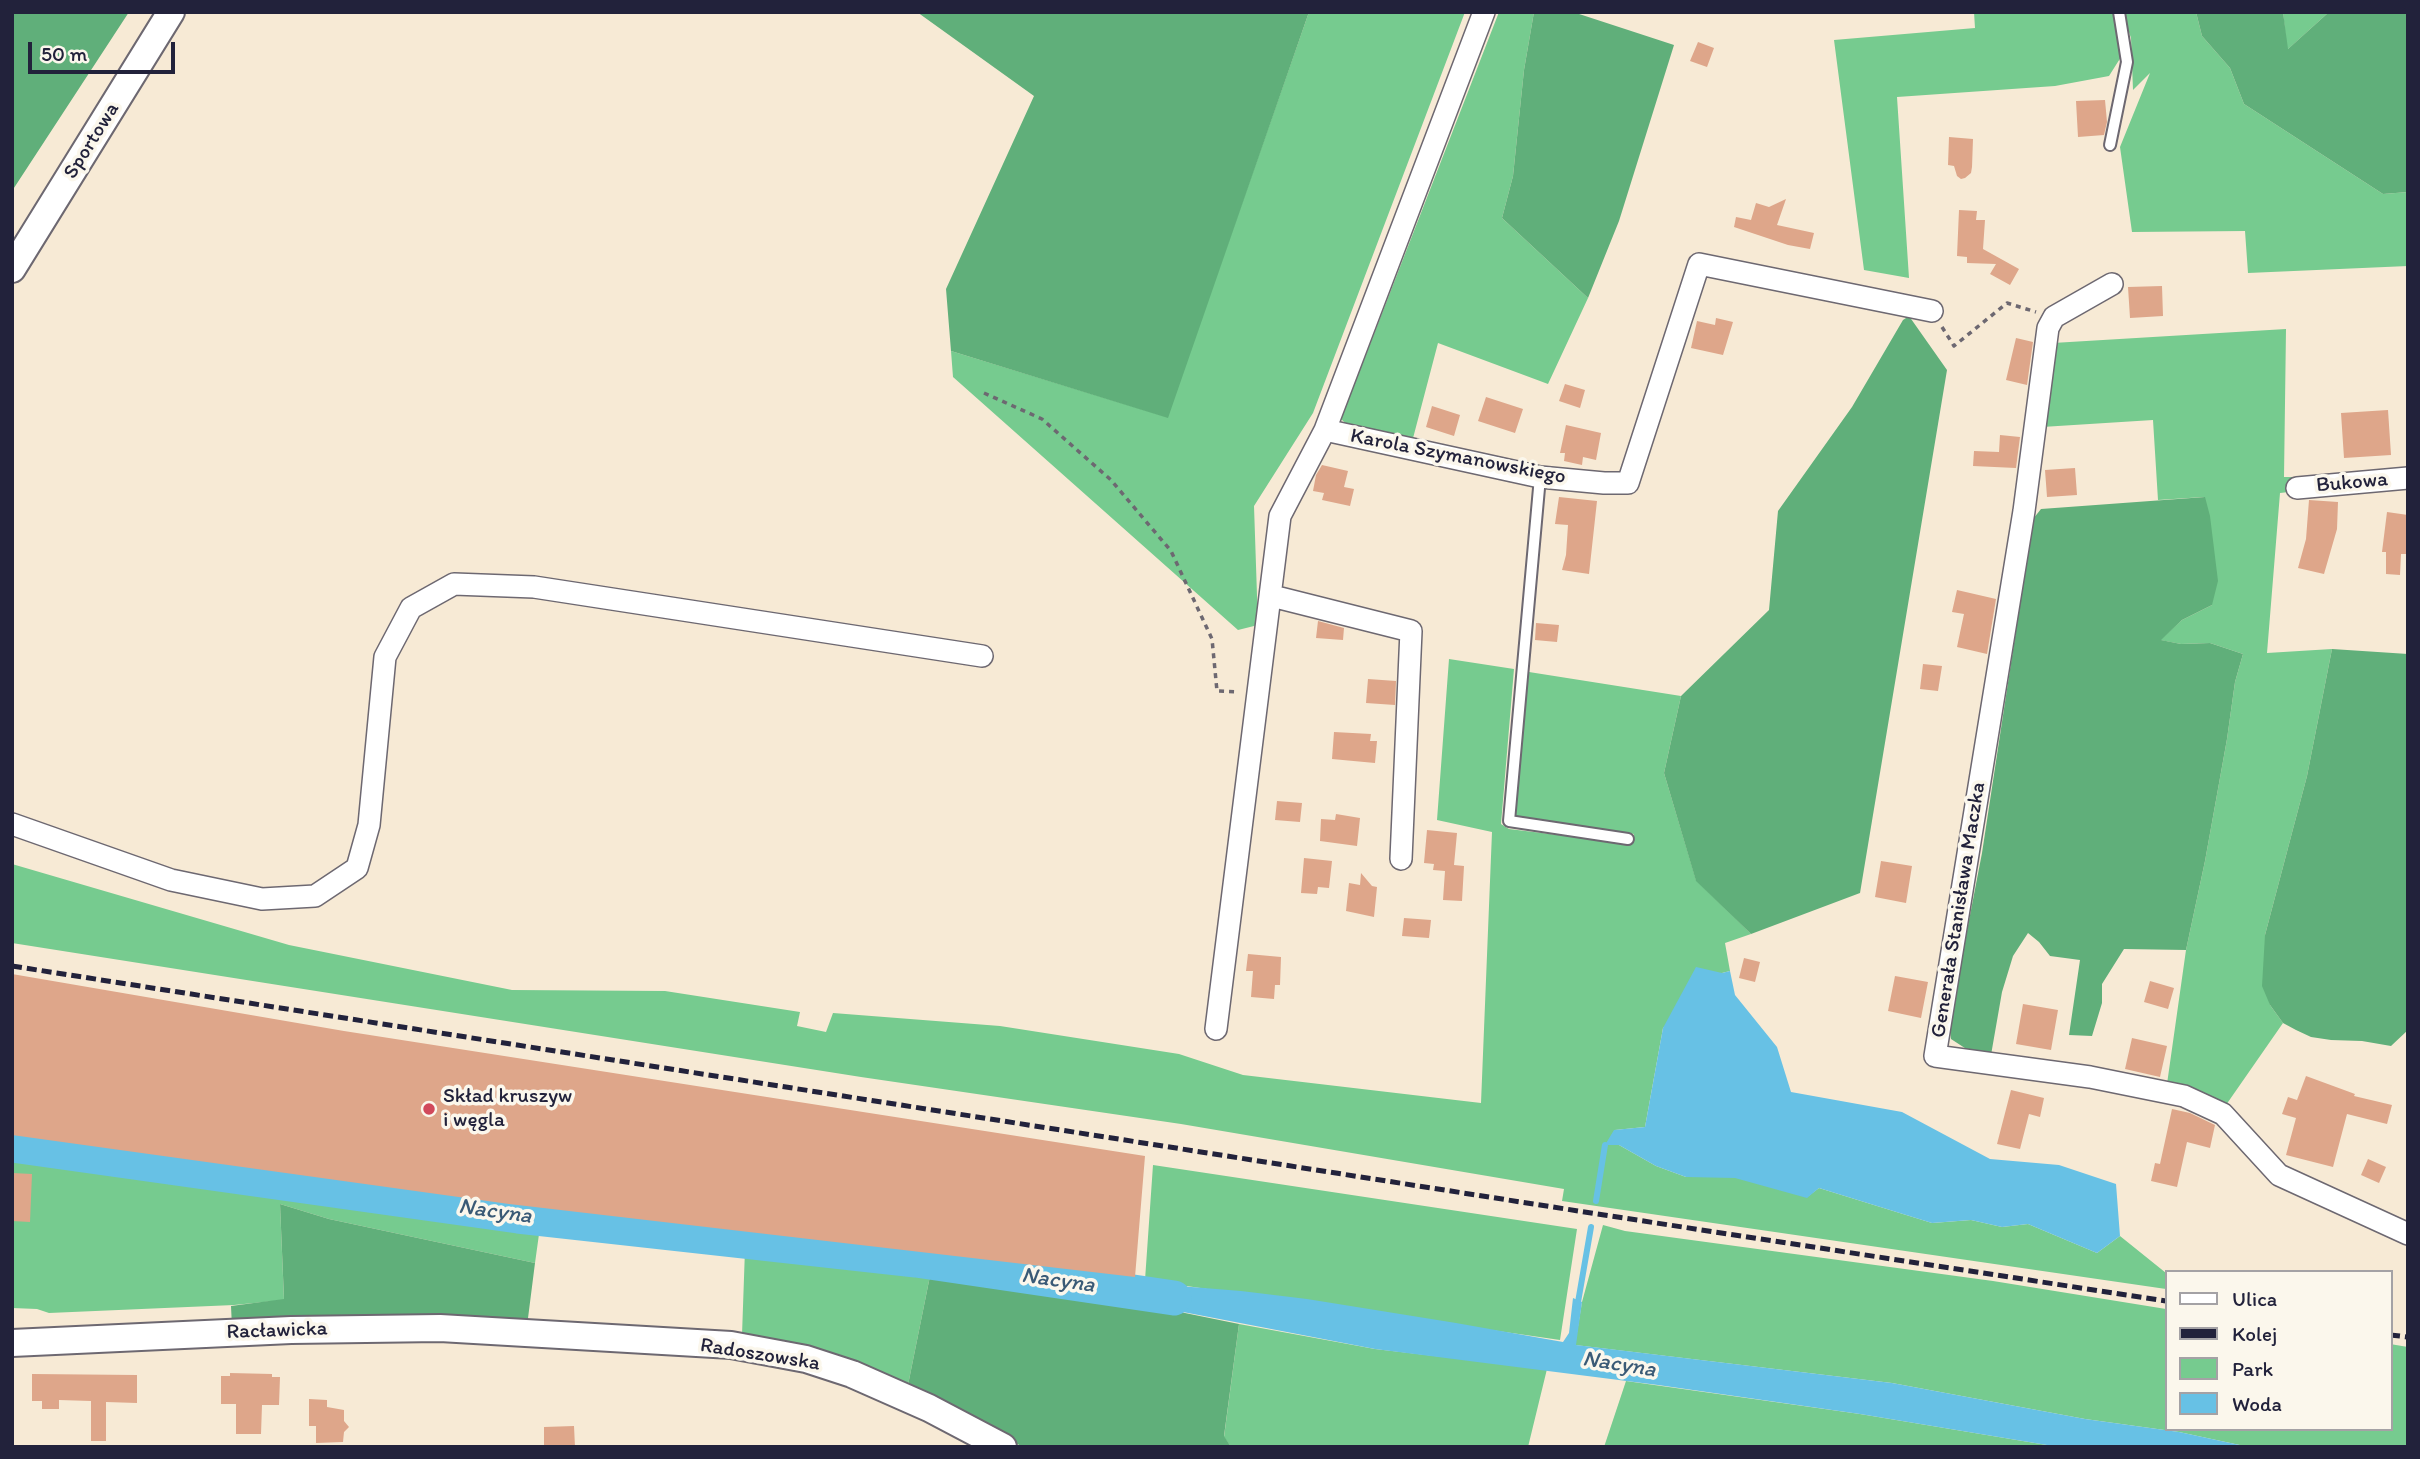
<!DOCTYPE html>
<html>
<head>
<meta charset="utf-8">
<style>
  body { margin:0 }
  #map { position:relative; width:2420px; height:1459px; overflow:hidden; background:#f7ead5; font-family:Itim,sans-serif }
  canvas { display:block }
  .frame { position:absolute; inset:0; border:14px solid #22223b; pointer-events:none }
  .legend { position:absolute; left:2165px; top:1270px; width:228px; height:161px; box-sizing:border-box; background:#fbf7ec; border:2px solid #a4a2a5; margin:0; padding:9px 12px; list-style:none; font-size:21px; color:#22223b }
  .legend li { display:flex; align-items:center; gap:14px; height:35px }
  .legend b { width:35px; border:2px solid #a4a2a5 }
  .scale { position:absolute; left:28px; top:42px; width:147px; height:32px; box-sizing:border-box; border:4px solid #22223b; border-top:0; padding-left:9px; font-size:21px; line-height:24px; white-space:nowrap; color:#22223b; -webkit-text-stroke:5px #fbf7ec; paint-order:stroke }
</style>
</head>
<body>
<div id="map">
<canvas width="2420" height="1459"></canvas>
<div class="frame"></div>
<ul class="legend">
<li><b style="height:9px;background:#fff"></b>Ulica</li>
<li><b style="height:9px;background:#22223b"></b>Kolej</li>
<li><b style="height:19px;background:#76cb8f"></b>Park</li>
<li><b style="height:19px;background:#67c1e5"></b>Woda</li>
</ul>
<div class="scale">50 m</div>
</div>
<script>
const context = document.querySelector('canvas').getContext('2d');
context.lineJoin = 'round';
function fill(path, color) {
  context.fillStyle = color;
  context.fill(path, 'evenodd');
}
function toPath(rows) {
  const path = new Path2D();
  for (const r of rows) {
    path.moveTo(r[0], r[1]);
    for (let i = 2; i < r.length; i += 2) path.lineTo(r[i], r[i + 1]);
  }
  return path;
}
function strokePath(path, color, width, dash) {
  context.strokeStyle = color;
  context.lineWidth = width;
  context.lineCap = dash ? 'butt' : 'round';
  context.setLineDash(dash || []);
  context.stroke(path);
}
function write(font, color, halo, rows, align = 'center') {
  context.font = font + ' Itim,sans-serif';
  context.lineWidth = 7;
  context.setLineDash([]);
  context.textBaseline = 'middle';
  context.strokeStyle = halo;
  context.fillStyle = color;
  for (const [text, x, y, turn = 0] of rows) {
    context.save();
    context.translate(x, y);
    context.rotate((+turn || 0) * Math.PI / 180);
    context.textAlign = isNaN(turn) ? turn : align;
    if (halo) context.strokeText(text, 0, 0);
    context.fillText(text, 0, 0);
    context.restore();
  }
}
fill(toPath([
  [1309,12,1465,12,1313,413,1254,506,1258,625,1238,630,953,377,951,351,1167,417],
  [1499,12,1534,12,1524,70,1513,176,1502,218,1588,298,1548,384,1438,343,1412,442,1353,430,1341,419],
  [1974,12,2196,12,2202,36,2230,68,2244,104,2383,194,2408,192,2408,266,2248,273,2245,231,2132,232,2120,147,2150,73,2133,90,2131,38,2128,29,2116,30,2121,57,2109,76,2055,86,1897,97,1909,278,1864,270,1834,40,1975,28],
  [2283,12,2329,12,2287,50],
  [2286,329,2284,477,2293,477,2289,492,2280,493,2267,653,2332,649,2307,776,2265,935,2270,1005,2283,1023,2226,1105,2167,1084,2186,950,2205,861,2227,739,2235,682,2243,654,2210,643,2181,644,2160,640,2182,620,2212,605,2204,497,2158,500,2153,420,2042,427,2053,343],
  [1449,659,1514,669,1501,824,1509,829,1632,844,1634,834,1513,818,1529,672,1681,696,1664,773,1696,880,1751,934,1725,943,1730,971,1722,973,1663,1028,1645,1127,1615,1130,1606,1145,1619,1145,1656,1166,1686,1177,1735,1177,1807,1197,1819,1188,1932,1223,1971,1220,2002,1227,2028,1224,2097,1253,2120,1236,2166,1273,2166,1289,1562,1201,1564,1189,1181,1124,861,1077,12,943,12,864,289,945,512,990,665,991,800,1012,797,1026,826,1032,833,1013,1000,1026,1179,1054,1243,1075,1481,1103,1492,832,1437,820],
  [12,1152,262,1194,540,1227,535,1263,329,1219,280,1204,284,1300,234,1305,49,1313,37,1309,12,1308],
  [1153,1165,1577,1229,1560,1340,1145,1280],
  [1603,1225,1625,1231,1993,1281,2166,1309,2166,1429,2390,1429,2390,1344,2408,1347,2408,1447,2249,1447,2179,1432,2085,1419,1892,1383,1575,1345,1582,1302],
  [745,1249,930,1276,908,1385,854,1361,788,1342,742,1335],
  [1239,1324,1375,1349,1547,1369,1528,1447,1231,1447,1224,1437],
  [1626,1381,1860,1414,2059,1447,1604,1447]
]), '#76cb8f');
fill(toPath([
  [12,12,129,12,12,191],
  [917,12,1309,12,1168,418,951,351,946,289,1034,96],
  [1534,12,1573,12,1674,45,1619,221,1588,298,1502,218,1513,176,1524,70],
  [2196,12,2283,12,2288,49,2329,12,2408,12,2408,192,2383,194,2244,104,2230,68,2202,36],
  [1909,316,1947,370,1860,893,1751,934,1696,881,1664,773,1681,696,1769,610,1778,511,1852,407,1903,320],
  [2205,497,2210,516,2218,581,2212,605,2182,620,2161,640,2181,644,2210,643,2243,654,2235,682,2227,739,2205,861,2186,950,2124,949,2102,984,2102,1003,2092,1036,2069,1035,2080,960,2050,956,2039,942,2028,933,2013,956,2002,992,1991,1055,1971,1052,1951,1039,1949,1024,1982,853,2033,519,2041,509],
  [2332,649,2408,654,2408,1030,2391,1046,2362,1041,2331,1040,2311,1037,2296,1030,2283,1023,2270,1005,2262,986,2265,935,2307,776],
  [280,1204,329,1219,535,1263,527,1326,232,1327,231,1306,284,1299],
  [930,1276,1126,1301,1239,1324,1224,1436,1231,1447,1023,1447,908,1385]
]), '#60af7a');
fill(toPath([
  [1696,967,1722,973,1730,971,1735,995,1777,1047,1791,1092,1902,1112,1990,1159,2059,1165,2116,1184,2120,1236,2097,1253,2028,1224,2002,1227,1971,1220,1932,1223,1819,1188,1807,1198,1735,1178,1686,1177,1656,1166,1619,1145,1605,1145,1614,1130,1645,1127,1663,1028],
  [1130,1282,1241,1291,1307,1299,1456,1323,1563,1342,1569,1333,1573,1298,1582,1302,1576,1345,1892,1383,2085,1419,2179,1432,2249,1447,2059,1447,1860,1414,1658,1385,1375,1349,1126,1301]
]), '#67c1e5');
strokePath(toPath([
  [1596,1201,1605,1145],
  [1577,1308,1591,1227]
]), '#67c1e5', 6);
strokePath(toPath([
  [12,1145,518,1216,916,1260,1174,1298]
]), '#67c1e5', 35);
fill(toPath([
  [1698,42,1714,48,1707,67,1690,61],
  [2105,100,2107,122,2104,135,2078,137,2076,101],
  [1949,137,1973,139,1972,167,1971,173,1965,178,1961,179,1957,176,1954,166,1948,165],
  [1786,199,1777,225,1814,233,1810,249,1788,245,1734,227,1736,217,1751,220,1756,203,1769,207],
  [1959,210,1977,211,1976,220,1985,220,1983,249,2019,269,2010,285,1990,274,1996,264,1967,263,1967,257,1957,256],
  [2162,286,2163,316,2130,318,2128,287],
  [1716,318,1733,322,1723,355,1691,348,1697,321,1715,325],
  [2016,338,2033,342,2027,385,2006,380],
  [1565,384,1585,390,1580,408,1559,401],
  [1486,397,1523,409,1515,433,1478,421],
  [1432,406,1460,415,1454,436,1426,427],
  [2388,410,2391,455,2344,458,2341,413],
  [1566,425,1601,433,1596,460,1583,457,1582,465,1564,461,1565,453,1560,453],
  [2000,435,2020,437,2016,468,1973,466,1974,451,1999,452],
  [1322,465,1348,471,1344,487,1354,489,1350,506,1322,500,1324,493,1313,491,1316,475],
  [2075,468,2077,495,2047,497,2045,470],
  [1559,497,1597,501,1589,574,1562,570,1566,555,1568,525,1555,524],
  [2309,500,2338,502,2337,529,2324,574,2298,568,2306,539],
  [2387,512,2408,515,2408,554,2401,554,2400,575,2386,574,2386,552,2382,552],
  [1957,590,1996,599,1987,654,1957,647,1964,614,1952,612],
  [1318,621,1344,628,1343,640,1316,638],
  [1536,623,1559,625,1557,642,1535,640],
  [1923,664,1942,666,1938,691,1920,689],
  [1368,679,1396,681,1395,705,1366,703],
  [1334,732,1371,734,1370,741,1377,741,1375,763,1332,759],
  [1277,801,1302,803,1300,822,1275,820],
  [1336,814,1360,818,1357,846,1320,841,1321,819,1335,820],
  [1427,830,1457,833,1454,865,1464,866,1462,901,1443,900,1445,871,1433,870,1434,864,1424,863],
  [1304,858,1332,861,1329,888,1318,887,1317,894,1301,893],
  [1881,861,1912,866,1906,903,1875,897],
  [1361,873,1372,886,1377,887,1374,917,1346,911,1349,883,1360,885],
  [1404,918,1431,920,1429,938,1402,936],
  [1248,954,1281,957,1280,985,1275,985,1274,999,1251,997,1253,971,1246,971],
  [1744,958,1760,962,1755,982,1739,978],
  [12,974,344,1031,1145,1156,1135,1277,509,1204,12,1135],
  [1895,976,1928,982,1921,1018,1888,1011],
  [2150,981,2174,988,2168,1009,2144,1002],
  [2023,1004,2058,1010,2051,1050,2016,1044],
  [2132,1038,2167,1046,2160,1077,2125,1069],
  [2306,1076,2355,1094,2354,1096,2392,1105,2387,1124,2347,1114,2333,1167,2286,1155,2296,1118,2282,1114,2288,1097,2297,1100],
  [2011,1090,2044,1098,2040,1117,2029,1114,2020,1149,1997,1144],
  [2172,1109,2190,1113,2215,1125,2210,1148,2187,1142,2177,1187,2151,1181,2155,1163,2160,1164],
  [2368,1159,2386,1167,2379,1183,2361,1175],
  [12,1173,32,1174,30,1222,12,1221],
  [230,1373,272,1374,272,1377,280,1377,279,1405,262,1405,261,1434,236,1434,236,1404,221,1404,221,1376,230,1376],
  [32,1374,137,1375,137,1403,106,1402,106,1441,91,1441,91,1401,59,1400,59,1409,42,1409,42,1401,32,1401],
  [309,1399,327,1400,327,1407,344,1410,344,1421,349,1427,344,1432,343,1442,316,1443,316,1426,309,1426],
  [574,1426,575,1447,544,1447,544,1427]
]), '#dea68a');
const service = toPath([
  [2110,145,2127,62,2119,12],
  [1540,477,1509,821,1628,839]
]);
const minor = toPath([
  [2112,284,2054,317,2048,328,2024,511,1935,1056,2090,1077,2184,1096,2223,1114,2279,1175,2408,1234],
  [1325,430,1540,477,1604,483,1628,483,1699,264,1932,311],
  [2297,488,2408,478],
  [1272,596,1411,631,1401,859],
  [12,824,171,880,262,899,315,896,357,868,369,825,385,657,411,608,454,584,534,587,982,656],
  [1216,1029,1280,516,1325,430,1484,12]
]);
const tertiary = toPath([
  [12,269,171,12],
  [12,1343,291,1330,440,1328,731,1345,806,1359,852,1374,929,1408,1003,1447]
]);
strokePath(service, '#6d6871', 14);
strokePath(minor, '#6d6871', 24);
strokePath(tertiary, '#6d6871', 30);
strokePath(toPath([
  [1942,327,1954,346,2007,303,2036,312],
  [984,393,1042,419,1111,480,1171,551,1212,639,1217,691,1237,692]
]), '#6d6871', 3.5, [5, 5]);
strokePath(service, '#fff', 10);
strokePath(minor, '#fff', 21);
strokePath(tertiary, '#fff', 26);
strokePath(toPath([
  [12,966,1604,1215,2166,1301],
  [2390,1335,2408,1337]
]), '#22223b', 5, [10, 5]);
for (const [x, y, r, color] of [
  [429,1109,7,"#d1495b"]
]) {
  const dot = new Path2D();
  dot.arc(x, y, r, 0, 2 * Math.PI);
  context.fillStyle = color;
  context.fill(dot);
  strokePath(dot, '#fbf7ec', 2.5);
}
write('21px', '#22223b', '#fbf7ec', [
  ["Sportowa",92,141,-58],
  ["Karola Szymanowskiego",1458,457,11],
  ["Bukowa",2352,483,-5],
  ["Generała Stanisława Maczka",1959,910,-81],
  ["Racławicka",277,1331,-2],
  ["Radoszowska",760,1355,9]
]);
write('21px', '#22223b', '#fbf7ec', [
  ["Skład kruszyw",443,1097],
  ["i węgla",443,1121]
], 'left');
write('italic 23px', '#3a5a76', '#fbf7ec', [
  ["Nacyna",495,1212,8],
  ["Nacyna",1058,1281,8],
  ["Nacyna",1619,1365,9]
]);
</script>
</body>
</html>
